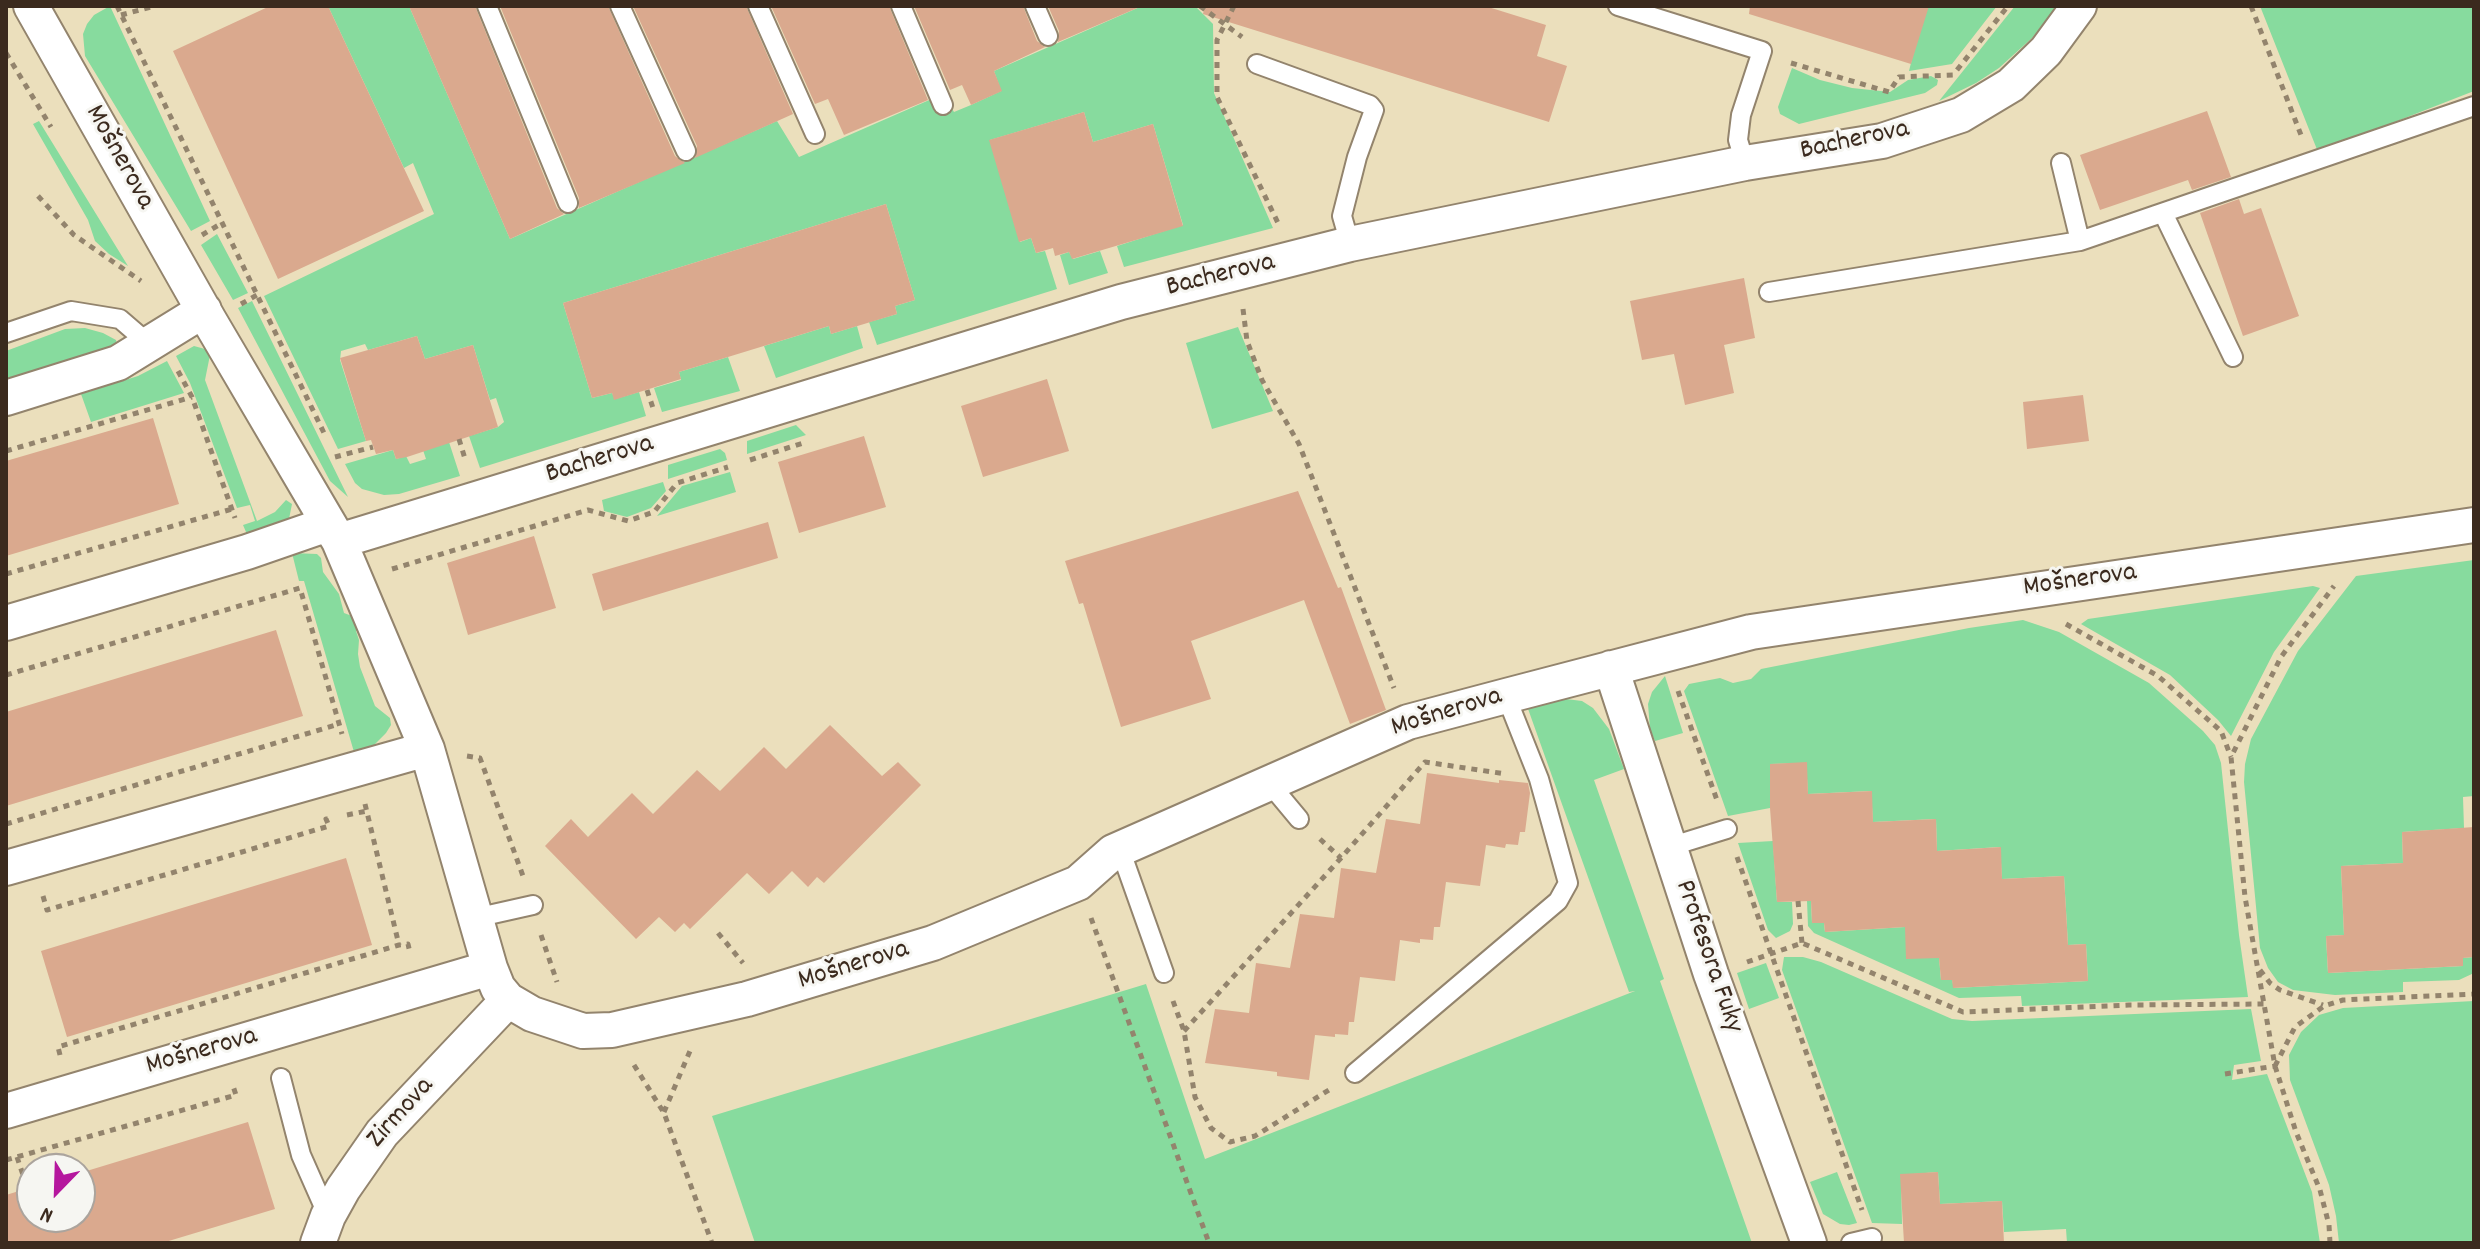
<!DOCTYPE html>
<html>
<head>
<meta charset="utf-8">
<style>
  body { margin:0 }
  #map { position:relative; width:2480px; height:1249px; overflow:hidden; background:#ebdfbc; font-family:Dekko,sans-serif }
  canvas { display:block }
  .frame { position:absolute; inset:0; border:8px solid #3b2a1e; pointer-events:none }
  .north { position:absolute; left:16px; top:1153px; width:80px; height:80px; box-sizing:border-box; background:#f6f6f2; border:2px solid #aba49d; border-radius:50%; rotate:203deg; font-size:22px; font-weight:700; line-height:32px; text-align:center; color:#3b2a1e }
  .north::after { content:''; display:block; margin:auto; width:28px; height:36px; background:#b5179e; clip-path:polygon(50% 0,100% 100%,50% 72%,0 100%) }
</style>
</head>
<body>
<div id="map">
<canvas width="2480" height="1249"></canvas>
<div class="frame"></div>
<div class="north">N</div>
</div>
<script>
const context = document.querySelector('canvas').getContext('2d');
context.lineJoin = 'round';
function fill(path, color) {
  context.fillStyle = color;
  context.fill(path, 'evenodd');
}
function toPath(rows) {
  const path = new Path2D();
  for (const r of rows) {
    path.moveTo(r[0], r[1]);
    for (let i = 2; i < r.length; i += 2) path.lineTo(r[i], r[i + 1]);
  }
  return path;
}
function strokePath(path, color, width, dash) {
  context.strokeStyle = color;
  context.lineWidth = width;
  context.lineCap = dash ? 'butt' : 'round';
  context.setLineDash(dash || []);
  context.stroke(path);
}
function write(font, color, halo, rows, align = 'center') {
  context.font = font + ' Dekko,sans-serif';
  context.lineWidth = 6;
  context.setLineDash([]);
  context.textBaseline = 'middle';
  context.strokeStyle = halo;
  context.fillStyle = color;
  for (const [text, x, y, turn = 0] of rows) {
    context.save();
    context.translate(x, y);
    context.rotate((+turn || 0) * Math.PI / 180);
    context.textAlign = isNaN(turn) ? turn : align;
    if (halo) context.strokeText(text, 0, 0);
    context.fillText(text, 0, 0);
    context.restore();
  }
}
fill(toPath([
  [110,6,210,221,191,231,85,56,83,34,87,24,94,15],
  [328,6,409,6,510,239,777,121,799,157,943,94,954,112,971,105,1001,91,994,71,1142,6,1195,6,1213,24,1214,93,1273,228,1124,267,1117,246,1183,225,1153,124,1093,142,1084,112,990,140,1020,242,1031,238,1036,253,1045,251,1057,289,877,345,869,322,897,314,895,306,915,300,886,204,563,303,592,398,612,393,615,399,639,392,646,416,480,468,469,436,498,427,504,422,496,398,490,400,473,345,425,359,417,336,368,350,365,344,341,351,340,360,366,441,338,449,264,296,434,214,413,163,404,168],
  [1925,6,1997,6,1952,64,1909,71],
  [2015,6,2057,6,2032,38,1999,68,1976,83,1939,101],
  [2260,6,2474,6,2474,91,2318,152],
  [1792,68,1820,80,1852,88,1890,92,1908,80,1931,76,1938,80,1937,85,1925,93,1799,124,1780,114,1778,107],
  [39,121,128,266,109,254,95,241,88,220,33,124],
  [217,234,248,293,233,300,201,245],
  [1100,251,1108,273,1069,285,1060,255,1069,252,1073,259],
  [252,301,348,497,330,481,238,308],
  [829,326,831,334,857,326,863,348,776,378,764,346],
  [1238,327,1273,411,1212,429,1186,343],
  [85,328,103,333,116,340,117,345,110,353,6,384,6,351,65,329],
  [194,346,205,349,210,355,205,380,257,521,275,512,286,500,292,504,289,519,249,539,243,525,255,521,250,505,237,508,190,383,176,356],
  [728,357,740,391,662,412,654,388,681,380,679,372],
  [167,361,184,393,91,422,81,394,138,376],
  [796,425,806,435,747,454,747,441],
  [449,442,460,476,399,494,384,495,362,489,355,483,345,464,393,450,396,459,406,456,410,464,426,459,423,450],
  [720,449,725,453,727,460,668,479,668,465],
  [730,472,736,492,657,516,682,486],
  [663,482,666,491,651,508,627,517,604,511,602,500],
  [292,553,317,554,321,558,323,572,339,594,344,613,352,616,359,629,356,631,359,640,358,654,360,667,375,706,390,718,391,725,386,733,373,746,354,752,304,581,299,581],
  [2474,560,2474,796,2463,797,2464,828,2402,832,2403,863,2341,866,2344,935,2326,936,2328,973,2463,966,2463,958,2474,957,2474,973,2459,980,2403,982,2403,992,2335,995,2293,990,2278,982,2268,968,2260,948,2244,782,2245,764,2251,739,2298,651,2356,576],
  [2313,586,2320,588,2274,652,2231,736,2218,720,2170,675,2081,624,2088,619],
  [2023,620,2059,632,2149,683,2203,731,2215,745,2221,763,2239,935,2248,997,2022,1006,2021,996,1959,998,1814,933,1808,926,1807,901,1811,901,1812,923,1824,923,1825,932,1905,927,1939,957,1941,980,1952,980,1954,988,2088,981,2086,944,2068,945,2064,876,2002,879,2000,847,1937,851,1936,819,1873,822,1871,791,1808,794,1806,763,1770,764,1770,808,1728,816,1684,691,1689,684,1720,678,1733,683,1751,679,1761,669,1969,628],
  [1665,676,1683,733,1655,741,1650,729,1648,704,1652,692],
  [1558,698,1582,701,1593,708,1609,729,1624,769,1594,780,1664,979,1660,981,1752,1243,755,1243,712,1116,1146,984,1205,1159,1635,991,1629,992,1527,706],
  [1773,841,1777,902,1792,902,1793,924,1790,931,1776,938,1768,930,1738,843],
  [1784,957,1803,957,1821,962,1952,1019,1972,1021,2251,1009,2261,1061,2234,1065,2232,1080,2267,1074,2312,1192,2320,1243,2067,1243,2066,1229,2004,1232,2002,1201,1940,1204,1938,1172,1901,1175,1902,1224,1872,1223,1782,970],
  [1766,963,1779,998,1749,1009,1737,973],
  [2474,1001,2474,1243,2339,1243,2336,1216,2329,1185,2290,1080,2289,1055,2301,1032,2319,1015,2343,1008],
  [1837,1172,1857,1223,1849,1225,1840,1224,1823,1214,1810,1182]
]), '#87db9e');
fill(toPath([
  [270,6,328,6,424,211,278,279,173,51],
  [409,6,475,6,557,208,564,214,510,239],
  [500,6,608,6,675,156,685,163,579,208,579,198],
  [633,6,746,6,793,114,695,158,697,146],
  [771,6,889,6,928,100,844,135,828,99,815,104],
  [914,6,1023,6,1037,41,1045,47,994,71,1002,91,971,105,962,85,950,90],
  [1048,6,1142,6,1058,42,1059,31],
  [1205,6,1485,6,1546,25,1537,56,1567,66,1549,122,1203,14],
  [1750,6,1929,6,1911,64,1749,14],
  [2207,111,2231,177,2192,190,2188,180,2100,210,2080,155],
  [1084,112,1093,142,1153,124,1183,226,1072,259,1069,252,1055,256,1053,248,1036,253,1031,238,1019,242,989,140],
  [2239,199,2244,214,2261,208,2299,316,2243,336,2200,213],
  [886,204,915,300,895,306,897,314,831,334,829,326,679,372,681,379,614,400,612,393,592,398,563,303],
  [1744,278,1755,338,1724,345,1734,393,1685,405,1674,354,1642,360,1630,301],
  [417,336,425,359,473,345,498,427,407,457,396,459,393,450,376,454,371,440,366,441,340,358],
  [1047,379,1069,451,983,477,961,406],
  [2083,395,2089,441,2027,449,2023,402],
  [153,418,179,504,6,556,6,461],
  [864,436,886,507,799,533,778,462],
  [1298,491,1338,588,1341,587,1386,710,1350,724,1304,600,1191,641,1211,699,1121,727,1083,603,1079,604,1065,561],
  [768,522,778,558,603,611,592,574],
  [534,536,556,608,468,635,447,563],
  [276,630,303,716,6,806,6,712],
  [830,725,882,776,898,762,921,785,824,883,817,877,808,887,792,871,769,894,747,873,690,929,684,923,675,932,659,917,636,939,545,846,571,819,588,837,632,793,653,814,697,770,720,791,764,747,786,769],
  [1807,762,1808,794,1872,791,1873,822,1936,819,1937,851,2001,847,2002,879,2064,876,2068,945,2086,944,2088,981,1953,988,1952,980,1941,980,1939,958,1906,959,1905,927,1825,932,1824,923,1812,923,1811,901,1777,902,1770,808,1770,764],
  [1427,773,1499,783,1499,780,1528,783,1530,793,1525,832,1520,832,1518,845,1506,844,1505,848,1486,845,1480,886,1446,882,1440,927,1434,927,1433,940,1420,939,1420,943,1400,940,1395,981,1360,977,1354,1022,1349,1022,1348,1035,1335,1034,1335,1037,1315,1035,1309,1080,1277,1076,1277,1072,1205,1063,1215,1009,1249,1013,1256,963,1290,968,1300,914,1334,918,1341,868,1376,873,1386,819,1420,824],
  [2474,827,2474,957,2463,958,2463,966,2328,973,2326,936,2344,935,2341,866,2403,863,2402,832],
  [346,858,372,945,67,1037,41,951],
  [248,1122,275,1209,162,1243,6,1243,6,1195,32,1187,32,1217,80,1217,80,1173],
  [1938,1172,1940,1204,2002,1201,2004,1243,1904,1243,1900,1174]
]), '#daa98e');
const lane = toPath([
  [487,6,568,203],
  [620,6,686,151],
  [758,6,815,134],
  [901,6,943,105],
  [1035,6,1048,36],
  [1618,6,1762,51,1741,115,1738,140,1745,163],
  [1257,64,1370,105,1374,110,1357,157,1342,216,1350,244],
  [2061,163,2080,241],
  [2163,213,2233,357],
  [1769,292,2080,241,2474,106],
  [6,333,71,311,120,319,149,344],
  [1269,783,1299,819],
  [1669,847,1727,829],
  [1120,849,1164,973],
  [475,918,533,905],
  [1355,1073,1558,901,1568,883,1539,779,1506,696],
  [281,1078,301,1155,328,1216],
  [1851,1243,1872,1238]
]);
const street = toPath([
  [31,6,209,320,339,541,427,749,490,968,498,988,508,1000,532,1014,583,1031,612,1030,747,999,933,943,1078,883,1113,852,1408,722,1506,696,1751,632,2474,525],
  [6,398,118,363,204,310],
  [339,541,1121,302,1350,244,1745,163,1882,141,1961,115,2011,85,2046,51,2079,6],
  [6,623,247,552,328,524],
  [1611,668,1711,974,1809,1243],
  [6,868,427,749],
  [6,1111,490,968],
  [318,1243,328,1216,343,1189,382,1133,508,1000]
]);
strokePath(lane, '#93846d', 22);
strokePath(street, '#93846d', 38);
strokePath(toPath([
  [117,6,324,433],
  [1200,6,1242,37],
  [1234,6,1217,40,1217,97,1278,223],
  [2251,6,2301,135],
  [121,15,155,6],
  [6,53,51,127],
  [1791,63,1889,92,1899,77,1953,75],
  [1957,70,2008,6],
  [38,196,74,235,141,281],
  [202,235,222,223],
  [241,304,257,295],
  [1243,309,1247,341,1262,380,1299,444,1394,688],
  [178,371,192,397,235,518],
  [647,390,653,408],
  [459,439,466,462],
  [6,451,192,397],
  [335,457,373,447],
  [750,460,803,443],
  [392,569,588,510,628,521,654,512,677,483,728,467],
  [6,574,232,509],
  [2066,624,2158,676,2221,731,2231,757],
  [6,675,300,588,342,734],
  [1678,691,1718,803],
  [467,756,480,758,523,876],
  [365,804,399,945],
  [347,815,367,811],
  [6,824,339,724],
  [1320,839,1341,858],
  [1737,857,1862,1210],
  [43,896,47,910,329,826,326,819,330,819],
  [1798,901,1802,943],
  [1091,918,1209,1243],
  [718,933,743,963],
  [541,935,557,982],
  [1747,962,1802,943,1963,1012,2129,1005,2264,1004],
  [2260,970,2270,983,2280,990,2323,1005],
  [1173,1001,1184,1031,1195,1097,1211,1128,1230,1142,1255,1136,1332,1088],
  [1184,1031,1341,858,1425,762,1506,774],
  [60,1055,58,1047,399,945,408,944,410,953],
  [634,1065,664,1113,712,1243],
  [2275,1066,2295,1027,2324,1006,2343,1000,2474,994],
  [2225,1074,2275,1066],
  [664,1112,690,1051],
  [17,1157,24,1178],
  [6,1160,236,1095,232,1083],
  [2330,1243,2329,1225,2320,1190,2296,1132,2275,1066,2245,897,2231,757,2281,657,2334,586]
]), '#93846d', 5, [6, 6]);
strokePath(lane, '#fff', 18);
strokePath(street, '#fff', 34);
write('28px', '#3b2a1e', '#f6f6f2', [
  ["Bacherova",1855,142,-12],
  ["Mošnerova",118,158,61],
  ["Bacherova",1221,277,-14],
  ["Bacherova",600,461,-17],
  ["Mošnerova",2080,582,-8],
  ["Mošnerova",1447,714,-17],
  ["Profesora Fuky",1707,957,71],
  ["Mošnerova",854,967,-17],
  ["Mošnerova",202,1053,-16],
  ["Zirmova",402,1114,-48]
]);
</script>
</body>
</html>
